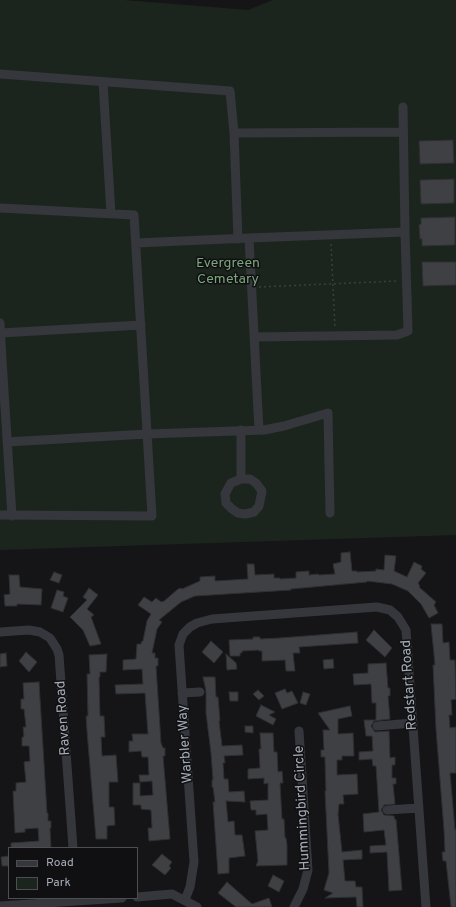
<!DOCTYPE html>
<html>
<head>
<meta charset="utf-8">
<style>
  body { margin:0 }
  #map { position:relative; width:456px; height:907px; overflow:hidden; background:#151517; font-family:Overpass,sans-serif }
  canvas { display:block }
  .legend { position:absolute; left:8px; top:847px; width:130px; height:52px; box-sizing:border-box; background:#101012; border:1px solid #4c4e54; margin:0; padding:5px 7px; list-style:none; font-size:12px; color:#a5acb8 }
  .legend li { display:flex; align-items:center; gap:8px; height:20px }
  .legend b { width:20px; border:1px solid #4c4e54 }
</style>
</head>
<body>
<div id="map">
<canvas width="456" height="907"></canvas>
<ul class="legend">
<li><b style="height:5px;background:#35373c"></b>Road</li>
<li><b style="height:11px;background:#1c251d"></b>Park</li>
</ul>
</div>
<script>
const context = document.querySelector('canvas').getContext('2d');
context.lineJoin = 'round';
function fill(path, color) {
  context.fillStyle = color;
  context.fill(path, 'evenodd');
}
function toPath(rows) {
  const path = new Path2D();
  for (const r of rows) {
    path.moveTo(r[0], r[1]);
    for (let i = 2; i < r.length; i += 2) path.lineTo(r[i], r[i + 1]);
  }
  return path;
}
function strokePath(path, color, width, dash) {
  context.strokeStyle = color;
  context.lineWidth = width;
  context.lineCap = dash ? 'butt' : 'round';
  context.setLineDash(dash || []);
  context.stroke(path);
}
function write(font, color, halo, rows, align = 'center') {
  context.font = font + ' Overpass,sans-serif';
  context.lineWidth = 3;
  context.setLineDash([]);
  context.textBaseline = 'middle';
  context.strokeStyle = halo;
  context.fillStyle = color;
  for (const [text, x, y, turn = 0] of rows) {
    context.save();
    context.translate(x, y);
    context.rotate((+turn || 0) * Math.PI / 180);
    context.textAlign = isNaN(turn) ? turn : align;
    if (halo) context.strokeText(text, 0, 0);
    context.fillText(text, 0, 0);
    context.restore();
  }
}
fill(toPath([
  [0,0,124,0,248,10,273,0,456,0,456,535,0,550]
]), '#1c251d');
const building = toPath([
  [453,140,454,163,420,164,419,141,453,140],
  [454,179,454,203,421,204,420,180,454,179],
  [455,217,455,245,422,246,422,239,420,239,419,225,421,224,421,218,455,217],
  [422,262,456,262,456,285,423,286,422,262],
  [350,552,352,571,357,571,357,572,376,571,376,569,384,570,385,555,396,556,394,571,407,577,414,562,422,566,421,569,426,573,418,583,420,586,419,587,436,602,434,605,438,613,429,618,421,604,408,591,392,584,367,581,367,582,291,589,291,590,195,596,181,602,159,620,162,622,157,629,152,653,155,653,155,658,158,658,158,666,156,666,161,743,163,748,165,748,165,756,163,756,170,839,149,841,148,828,152,828,151,810,141,809,141,805,133,805,133,783,140,783,140,796,153,795,152,781,140,782,139,775,149,775,148,757,142,757,141,751,129,752,129,741,133,741,132,734,148,734,145,693,116,694,115,685,143,684,142,669,123,670,123,660,136,659,137,644,141,644,142,641,143,641,147,621,151,614,138,605,144,597,152,602,156,598,161,602,162,601,163,602,178,589,181,588,182,589,200,581,200,577,215,576,215,581,248,579,247,564,254,564,255,575,274,574,274,578,280,578,280,579,296,578,296,572,309,571,309,575,318,574,319,575,335,574,333,564,341,562,341,553,350,552],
  [54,572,62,575,59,583,50,580,54,572],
  [9,575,19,575,20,587,42,589,41,605,17,604,17,606,5,606,4,595,10,594,9,575],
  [89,588,98,595,87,609,94,615,91,617,101,644,90,646,83,630,70,617,87,600,83,597,89,588],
  [57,590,64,592,63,596,68,598,63,612,51,608,57,590],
  [431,624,442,624,443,643,449,642,450,660,455,660,456,699,451,700,452,715,449,715,450,728,456,727,456,773,450,773,455,830,456,829,456,907,451,907,446,861,443,861,442,852,445,852,444,830,436,729,433,665,435,665,431,624],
  [374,630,392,648,385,657,366,640,374,630],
  [357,632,358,643,299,647,300,653,293,653,295,671,286,671,285,660,262,661,262,651,259,651,259,650,242,651,242,653,240,653,240,656,230,656,229,640,253,639,253,637,260,637,260,639,280,638,357,632],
  [211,641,223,652,214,663,202,652,211,641],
  [26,652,37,662,29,672,19,661,26,652],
  [6,653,7,666,0,667,0,654,6,653],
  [107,654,106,672,100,672,100,677,99,677,100,716,104,716,105,737,101,737,102,756,116,755,118,782,109,782,109,807,114,807,115,825,107,826,107,839,96,839,87,731,86,716,88,716,87,674,90,674,89,655,107,654],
  [226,654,236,663,237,669,227,670,226,654],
  [333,659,334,668,324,669,323,660,333,659],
  [386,663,388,688,390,688,390,696,388,696,390,719,374,721,371,726,375,732,389,731,390,758,395,757,395,765,392,765,392,778,396,778,396,784,393,784,395,804,384,805,381,810,384,815,394,816,395,820,396,819,402,890,389,891,387,852,370,853,370,846,386,845,384,830,364,832,363,814,379,812,376,766,373,766,372,759,359,760,359,752,373,751,372,736,366,736,364,720,376,720,376,703,372,703,371,684,354,685,353,674,368,673,368,664,386,663],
  [203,677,215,677,216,697,218,697,220,721,219,721,222,746,242,745,243,755,224,756,225,763,223,763,224,779,228,779,229,792,244,791,245,802,226,801,228,822,234,821,235,835,242,835,245,856,229,858,229,873,218,874,213,802,215,802,213,787,212,787,212,780,213,780,211,753,206,713,206,691,203,677],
  [39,682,47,813,48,813,48,821,51,821,51,828,50,828,51,848,11,848,11,843,39,841,38,828,25,829,25,832,15,833,13,791,16,791,16,783,26,782,24,762,30,761,29,746,22,746,22,737,24,737,23,727,26,727,24,709,21,709,21,699,24,699,23,683,39,682],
  [285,689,287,693,292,691,298,703,282,709,275,693,285,689],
  [258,690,264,696,259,700,253,694,258,690],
  [229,692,238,692,238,701,230,701,229,692],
  [303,692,310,694,306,705,300,703,303,692],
  [261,705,275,712,269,715,276,719,273,725,256,716,261,705],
  [350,706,352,716,338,719,338,734,353,733,354,756,342,756,342,760,337,760,337,775,357,774,358,794,343,795,344,804,339,804,338,814,342,852,362,850,362,859,343,860,345,881,355,881,356,887,362,887,363,907,357,907,356,897,325,898,333,893,324,890,329,873,325,791,326,791,325,762,325,757,321,757,321,750,324,750,323,730,330,730,318,713,350,706],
  [245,726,253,726,253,733,245,732,245,726],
  [260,733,273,733,274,752,277,752,278,772,282,771,283,783,280,783,282,819,284,819,285,838,286,838,287,845,287,865,256,866,258,861,255,831,268,830,267,814,256,815,256,810,251,810,250,801,268,800,268,783,264,784,264,778,248,779,248,769,260,768,259,749,261,749,260,733],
  [162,854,172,862,169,866,171,868,165,875,152,865,162,854],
  [9,856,9,866,2,866,1,857,9,856],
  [273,875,284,881,279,892,268,886,273,875],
  [227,882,252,904,269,898,272,907,236,907,218,893,227,882]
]);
fill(building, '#3e4044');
strokePath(building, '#2f2f33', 1);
strokePath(toPath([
  [331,244,335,328],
  [259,287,397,281]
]), '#3b3e43', 1.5, [2, 3]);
strokePath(toPath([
  [0,74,230,91,234,133],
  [103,82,111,214],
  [0,208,134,215,152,516,0,515],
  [249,238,405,232,403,107],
  [238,239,234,133,403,132],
  [136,243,249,238,259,430],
  [0,323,2,360],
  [0,333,141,325],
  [254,337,397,335,408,331,405,232],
  [0,359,2,360,12,516],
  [241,430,241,479,231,483,225,494,226,503,232,509,238,513,245,514,254,512,259,506,262,491,256,483,250,479,241,479],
  [7,442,147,434,264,430,284,426,328,413,330,513],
  [0,632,29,630,40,632,50,638,57,649,59,655,73,848],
  [182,693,200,692],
  [377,726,413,723],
  [387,810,419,808],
  [137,897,172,894,197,907],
  [185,900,190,887,194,862,180,660,179,645,183,634,190,627,197,623,212,619,377,607,390,610,398,617,406,630,426,907],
  [0,906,122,898],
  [294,907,303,889,308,870,299,731]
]), '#35373c', 9);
write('14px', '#7ba57c', '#101012', [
  ["Evergreen",228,264],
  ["Cemetary",228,280]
]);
write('14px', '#a5acb8', '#101012', [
  ["Redstart Road",410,685,-94],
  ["Raven Road",64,718,-94],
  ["Warbler Way",186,744,-94],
  ["Hummingbird Circle",303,808,-93]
]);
</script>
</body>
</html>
